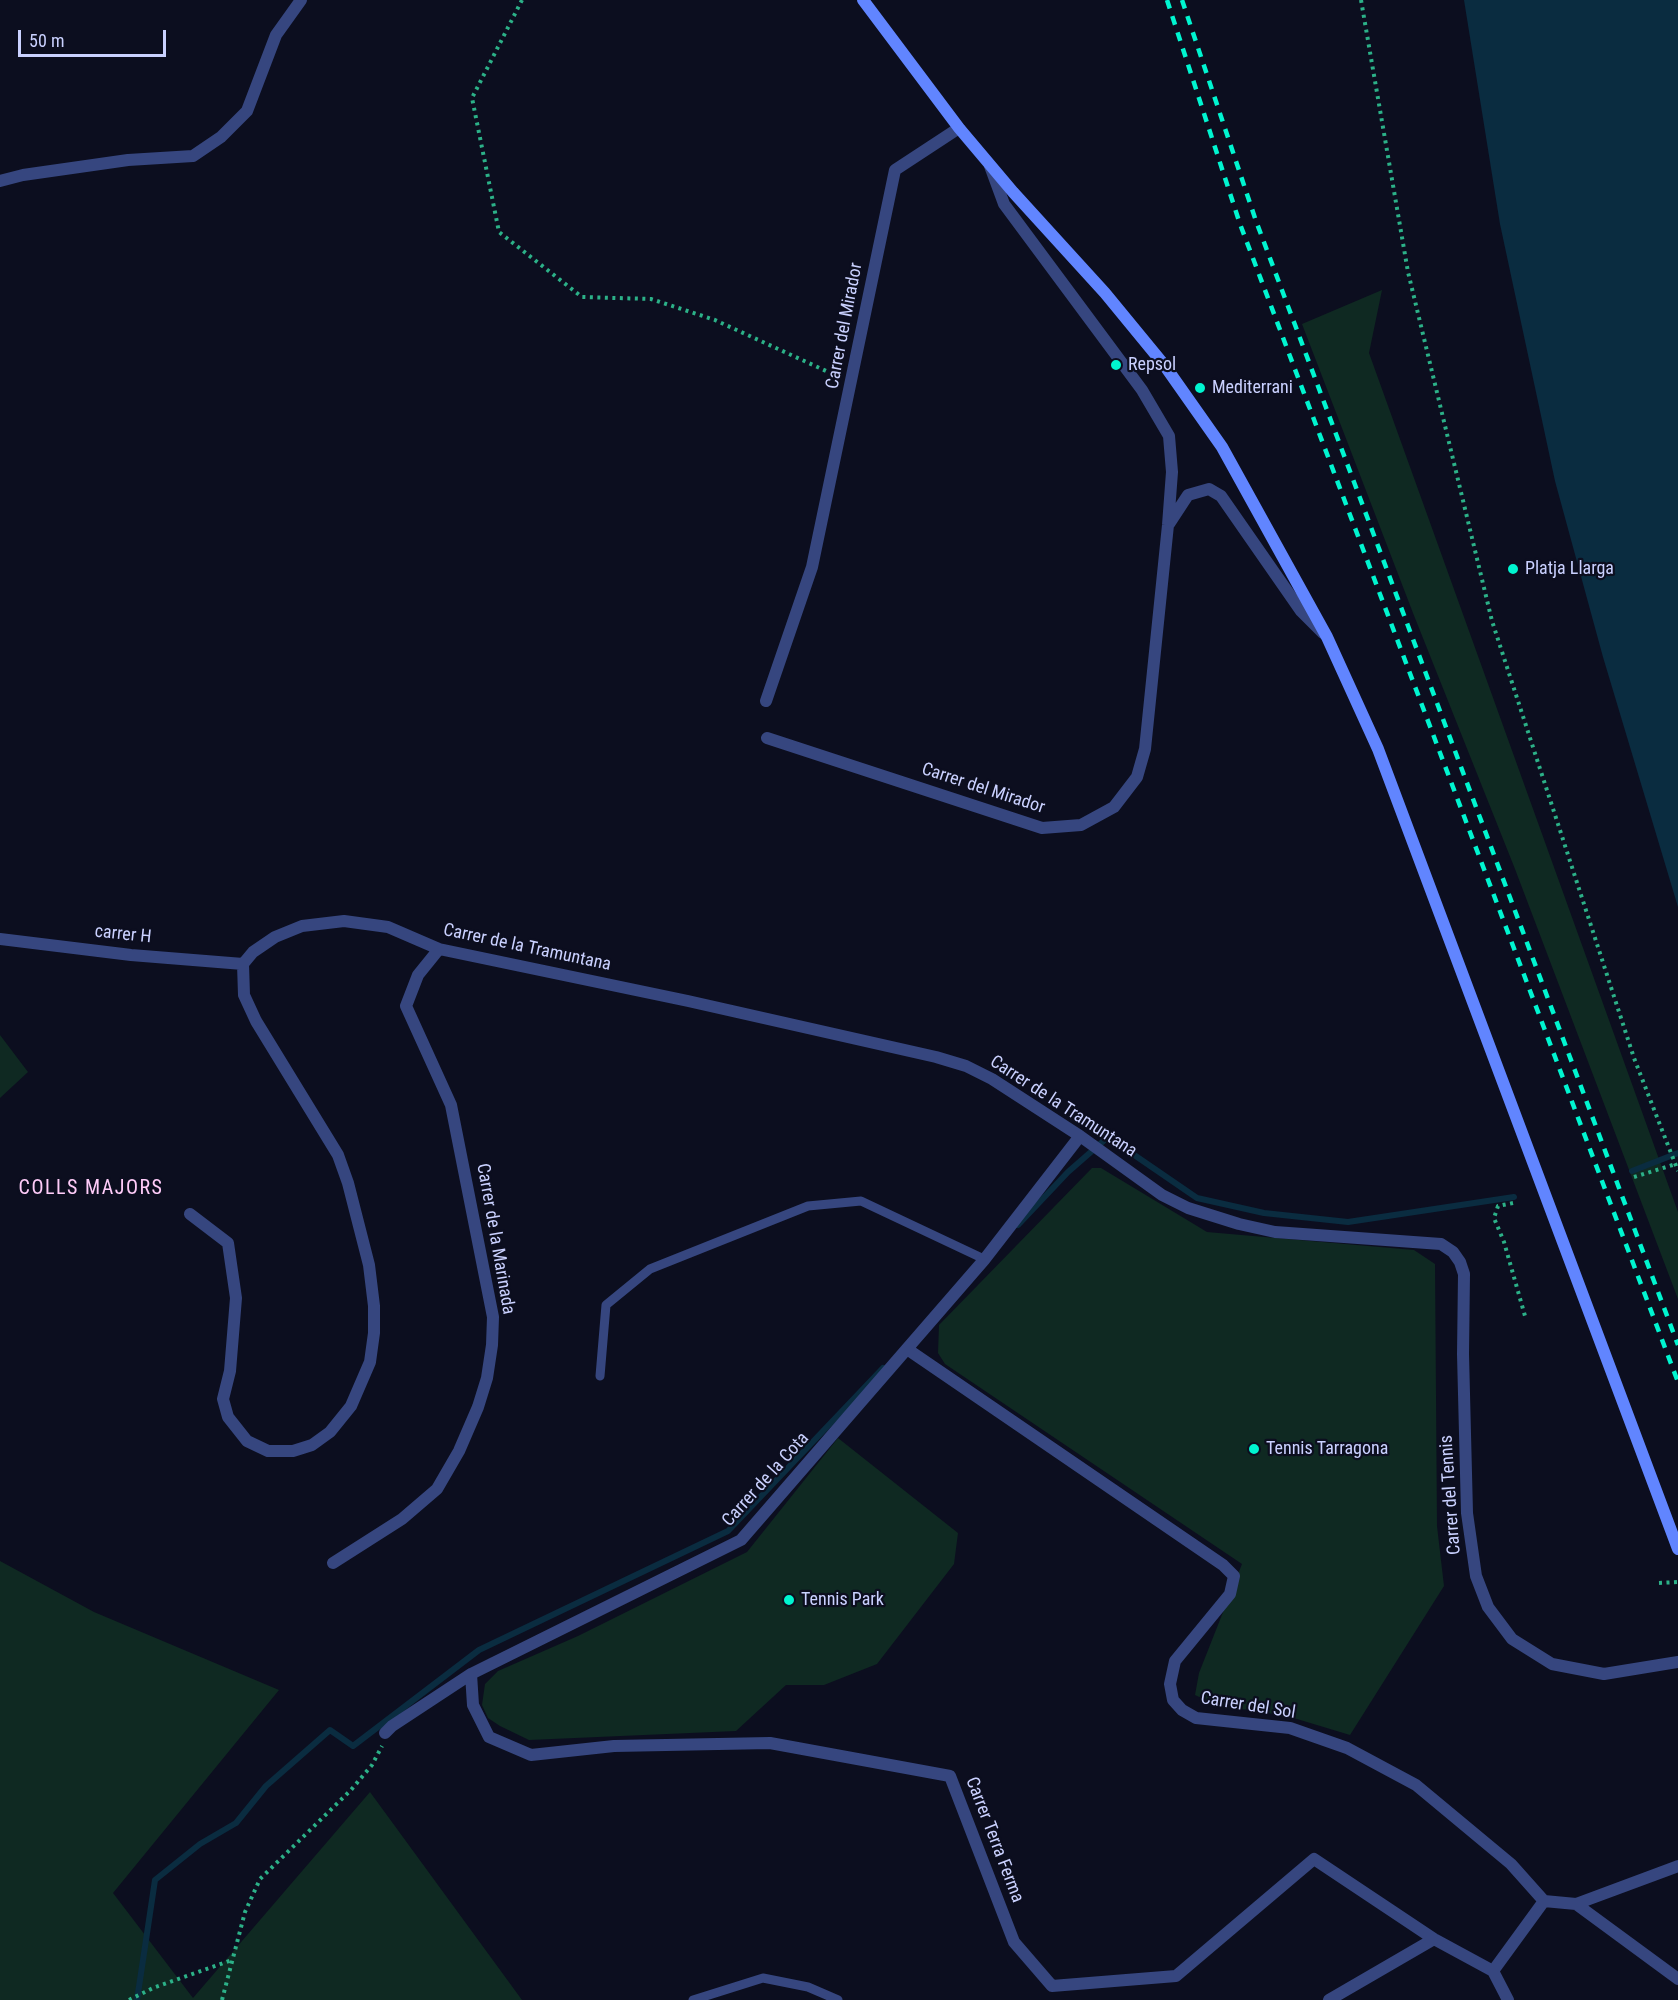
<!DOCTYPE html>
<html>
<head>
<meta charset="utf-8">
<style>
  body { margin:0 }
  #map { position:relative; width:1678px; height:2000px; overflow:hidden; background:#0c0e1f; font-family:"Roboto Condensed",sans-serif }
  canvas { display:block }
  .scale { position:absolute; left:18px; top:30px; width:148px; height:27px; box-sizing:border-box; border:3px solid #cad1ff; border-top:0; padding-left:8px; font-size:18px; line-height:21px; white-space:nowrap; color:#cad1ff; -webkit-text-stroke:4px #0c0e1f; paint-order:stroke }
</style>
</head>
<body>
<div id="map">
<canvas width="1678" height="2000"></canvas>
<div class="scale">50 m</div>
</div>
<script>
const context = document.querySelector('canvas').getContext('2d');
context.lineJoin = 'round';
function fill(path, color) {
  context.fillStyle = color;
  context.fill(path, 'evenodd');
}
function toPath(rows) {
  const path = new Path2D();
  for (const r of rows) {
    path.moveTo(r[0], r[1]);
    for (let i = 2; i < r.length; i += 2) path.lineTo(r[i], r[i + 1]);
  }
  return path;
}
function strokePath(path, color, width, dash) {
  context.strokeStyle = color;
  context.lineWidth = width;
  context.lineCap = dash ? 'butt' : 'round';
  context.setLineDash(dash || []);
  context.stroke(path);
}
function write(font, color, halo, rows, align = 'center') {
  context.font = font + ' "Roboto Condensed",sans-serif';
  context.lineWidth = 4.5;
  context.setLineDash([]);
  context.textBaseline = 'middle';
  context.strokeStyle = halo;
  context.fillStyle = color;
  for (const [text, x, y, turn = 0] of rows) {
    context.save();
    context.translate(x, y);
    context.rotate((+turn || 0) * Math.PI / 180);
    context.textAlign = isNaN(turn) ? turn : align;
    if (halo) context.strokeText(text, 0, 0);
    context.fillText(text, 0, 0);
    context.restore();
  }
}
fill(toPath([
  [1382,290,1369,353,1678,1212,1678,1299,1515,869,1413,613,1302,324],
  [0,1035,28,1072,0,1098],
  [1092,1168,1101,1168,1207,1232,1414,1250,1435,1264,1437,1526,1444,1586,1350,1735,1297,1719,1254,1710,1223,1708,1195,1695,1199,1673,1242,1564,945,1364,938,1353,939,1325],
  [838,1438,958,1533,954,1564,877,1664,824,1685,786,1685,736,1731,529,1740,500,1726,488,1718,482,1705,485,1684,498,1671,578,1636,747,1552],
  [0,1561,94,1612,279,1690,113,1893,193,1998,370,1792,522,2000,0,2000]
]), '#0f2922');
fill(toPath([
  [1464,0,1678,0,1678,907,1603,657,1555,481,1500,224]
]), '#0a2c40');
strokePath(toPath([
  [1632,1171,1678,1153],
  [1018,1225,1068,1172,1108,1137,1197,1198,1264,1213,1348,1222,1514,1197],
  [137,2000,155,1880,200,1844,236,1823,266,1786,330,1730,353,1746,479,1650,728,1531,883,1368]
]), '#0a2c40', 6);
strokePath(toPath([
  [522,0,472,98,499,232,582,297,651,299,715,320,837,376],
  [1361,0,1408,272,1492,621,1634,1058,1678,1171],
  [1634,1177,1676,1164],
  [1513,1203,1498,1206,1494,1218,1504,1242,1525,1316],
  [1659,1583,1678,1582],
  [129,2000,153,1988,232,1960],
  [222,2000,245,1912,260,1879,351,1790,372,1765,382,1746]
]), '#2cb188', 4, [3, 4.5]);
strokePath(toPath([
  [600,1376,606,1305,650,1269,808,1206,861,1201,984,1259],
  [693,2000,763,1978,808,1987,838,2000]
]), '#36467f', 9);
strokePath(toPath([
  [0,181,23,175,128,160,193,156,221,137,247,111,276,35,301,0],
  [1169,524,1188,495,1209,489,1221,496,1301,611,1323,633],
  [766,701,812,567,895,170,959,128],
  [767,738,1042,828,1081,825,1114,807,1137,777,1145,749,1168,525,1172,472,1169,436,1142,390,1004,204,990,166],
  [0,939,131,955,243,964],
  [190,1214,228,1243,236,1298,230,1371,223,1399,228,1417,247,1441,268,1451,293,1451,312,1445,330,1432,351,1406,370,1362,374,1333,374,1306,369,1265,348,1183,338,1155,256,1021,244,995,243,964,253,952,275,937,302,926,344,921,388,927,439,949,688,1001,936,1057,966,1066,992,1079,1080,1136,1162,1195,1188,1208,1239,1224,1275,1232,1441,1244,1453,1252,1460,1262,1464,1274,1463,1354,1467,1513,1476,1576,1488,1607,1512,1639,1552,1664,1604,1674,1678,1662],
  [907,1349,1223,1565,1234,1576,1230,1594,1175,1661,1170,1684,1173,1700,1182,1710,1196,1718,1290,1728,1347,1748,1416,1785,1511,1864,1544,1901,1576,1904,1678,1979],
  [333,1563,402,1519,437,1489,459,1451,478,1407,487,1378,492,1345,493,1317,451,1105,406,1006,418,975,439,949],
  [471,1674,473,1705,489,1737,531,1755,614,1746,770,1743,950,1776,1014,1942,1052,1986,1176,1976,1314,1859,1434,1939,1493,1971],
  [385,1733,392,1726,471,1674,741,1540,984,1260,1080,1136],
  [1576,1904,1678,1866],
  [1493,1971,1544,1901],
  [1493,1971,1508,2000],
  [1329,2000,1434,1939]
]), '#36467f', 12);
strokePath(toPath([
  [863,0,959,128,1013,192,1105,293,1165,366,1222,447,1327,637,1378,749,1678,1549]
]), '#6185ff', 12);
strokePath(toPath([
  [1167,0,1240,224,1678,1382],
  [1182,0,1256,221,1678,1345]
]), '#00f5d0', 4.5, [9, 8]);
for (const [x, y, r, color] of [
  [1116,365,6,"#00f5d0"],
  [1200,388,6,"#00f5d0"],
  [1513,569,6,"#00f5d0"],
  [1254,1449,6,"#00f5d0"],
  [789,1600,6,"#00f5d0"]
]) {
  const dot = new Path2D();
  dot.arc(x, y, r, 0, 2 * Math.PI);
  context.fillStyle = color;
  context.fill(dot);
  strokePath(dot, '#0c0e1f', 2);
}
write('18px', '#cad1ff', '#0c0e1f', [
  ["Carrer del Mirador",845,326,-79],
  ["Carrer del Mirador",983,789,18],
  ["carrer H",123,935,6],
  ["Carrer de la Tramuntana",527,948,12],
  ["Carrer de la Tramuntana",1063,1107,33],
  ["Carrer de la Marinada",495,1239,80],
  ["Carrer de la Cota",766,1480,-48],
  ["Carrer del Tennis",1451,1495,-94],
  ["Carrer del Sol",1248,1706,9],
  ["Carrer Terra Ferma",994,1840,69]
]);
write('18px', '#cad1ff', '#0c0e1f', [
  ["Repsol",1128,365],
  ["Mediterrani",1212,388],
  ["Platja Llarga",1525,569],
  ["Tennis Tarragona",1266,1449],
  ["Tennis Park",801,1600]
], 'left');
context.letterSpacing = '1.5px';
write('20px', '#ffccf9', '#0c0e1f', [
  ["COLLS MAJORS",91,1189]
]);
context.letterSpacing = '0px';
</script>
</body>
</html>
